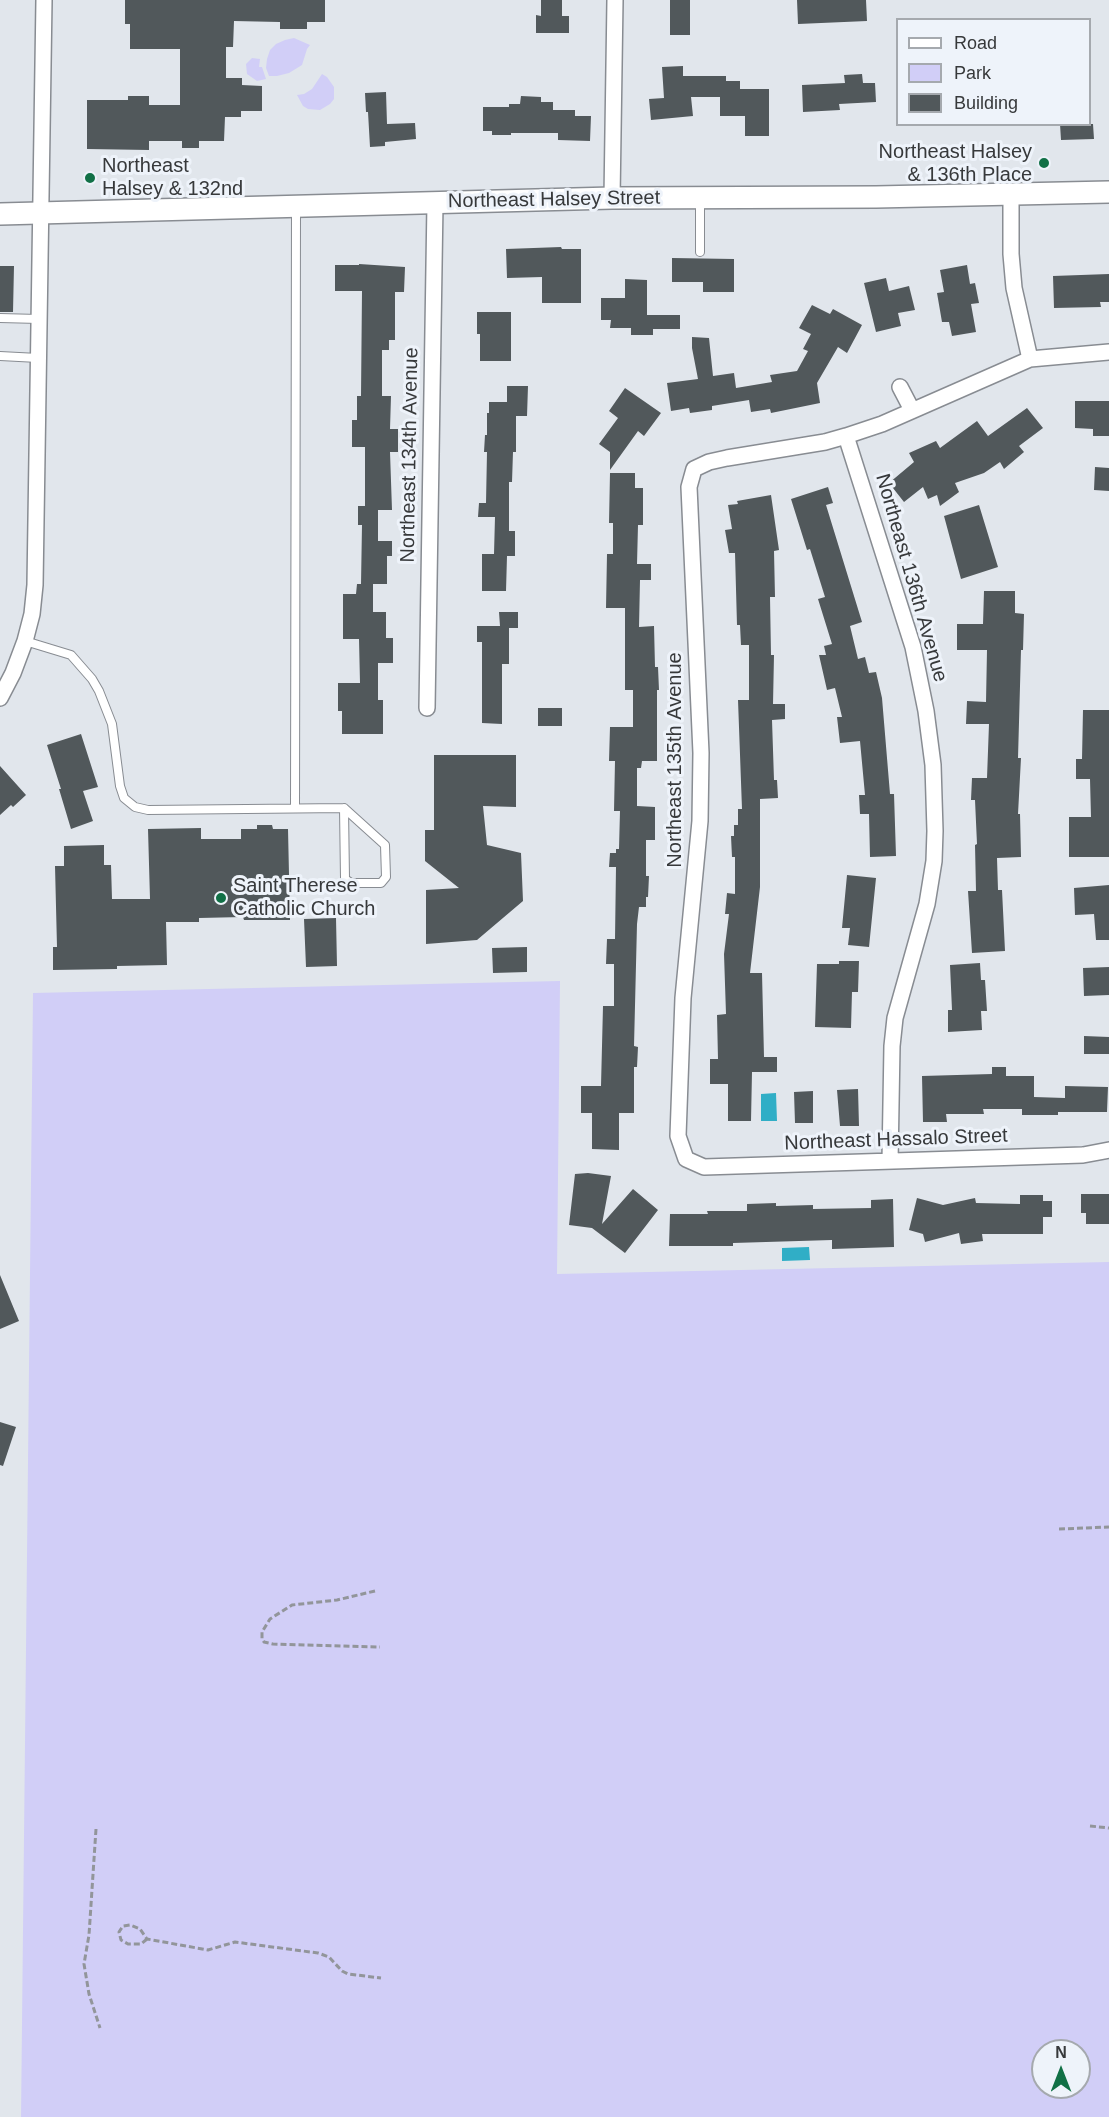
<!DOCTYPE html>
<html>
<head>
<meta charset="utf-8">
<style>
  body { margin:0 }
  #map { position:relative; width:1109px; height:2117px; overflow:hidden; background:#e1e6ec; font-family:Helvetica,sans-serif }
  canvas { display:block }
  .legend { position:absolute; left:896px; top:18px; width:195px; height:108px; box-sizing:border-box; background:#eef3fa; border:2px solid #a5a9ae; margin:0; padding:8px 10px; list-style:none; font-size:18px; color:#37393b }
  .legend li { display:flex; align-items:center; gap:12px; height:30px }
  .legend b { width:30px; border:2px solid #a5a9ae }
  .north { position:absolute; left:1031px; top:2039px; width:60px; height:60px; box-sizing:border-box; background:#eef3fa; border:2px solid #a5a9ae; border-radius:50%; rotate:0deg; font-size:16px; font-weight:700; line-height:24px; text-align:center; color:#37393b }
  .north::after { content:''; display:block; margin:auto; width:21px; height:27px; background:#117046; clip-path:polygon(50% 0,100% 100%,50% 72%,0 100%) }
</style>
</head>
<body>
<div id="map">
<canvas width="1109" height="2117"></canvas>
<ul class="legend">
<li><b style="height:8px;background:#fff"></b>Road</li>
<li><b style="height:16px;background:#d1cef7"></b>Park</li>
<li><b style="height:16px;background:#51585b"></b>Building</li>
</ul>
<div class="north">N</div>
</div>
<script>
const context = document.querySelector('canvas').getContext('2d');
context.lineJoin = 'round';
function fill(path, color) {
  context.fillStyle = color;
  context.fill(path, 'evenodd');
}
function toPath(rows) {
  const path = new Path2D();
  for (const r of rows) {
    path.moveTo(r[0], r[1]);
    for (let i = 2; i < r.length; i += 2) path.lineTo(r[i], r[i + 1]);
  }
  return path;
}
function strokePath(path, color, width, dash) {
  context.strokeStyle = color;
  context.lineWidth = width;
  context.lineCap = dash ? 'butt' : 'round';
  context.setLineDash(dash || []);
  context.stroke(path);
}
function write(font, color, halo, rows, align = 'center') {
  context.font = font + ' Helvetica,sans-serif';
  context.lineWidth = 6;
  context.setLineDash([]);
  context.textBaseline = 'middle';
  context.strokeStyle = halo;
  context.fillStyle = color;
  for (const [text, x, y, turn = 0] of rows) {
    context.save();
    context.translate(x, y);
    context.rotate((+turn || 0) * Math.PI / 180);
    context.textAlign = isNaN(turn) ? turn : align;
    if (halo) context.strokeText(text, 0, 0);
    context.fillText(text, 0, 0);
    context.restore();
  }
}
fill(toPath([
  [294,38,310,45,307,49,302,65,289,73,277,76,269,76,266,68,267,59,270,50,276,44,285,40],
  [252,58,260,59,259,67,262,67,266,79,257,81,247,74,246,64],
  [322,74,327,77,334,87,334,99,330,104,320,110,308,109,303,106,297,95,304,94,312,89],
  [560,981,557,1274,1109,1262,1109,2117,21,2117,33,993],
  [1043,2051,1079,2051,1079,2087,1043,2087]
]), '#d1cef7');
fill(toPath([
  [776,1093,777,1121,761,1121,761,1094],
  [809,1247,810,1260,782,1261,782,1248]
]), '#30aec6');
fill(toPath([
  [125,0,325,0,325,22,307,22,307,29,280,29,280,22,234,21,233,47,226,47,226,78,242,78,242,85,262,86,262,111,241,111,241,117,225,117,224,141,199,141,199,148,182,148,182,141,149,141,149,150,87,149,87,100,128,100,128,96,149,96,149,105,180,105,180,49,130,49,130,24,125,24],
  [541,0,562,0,562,16,569,16,569,33,536,33,536,15,541,16],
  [670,0,690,0,690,35,670,35],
  [797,0,866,0,867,21,798,24],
  [683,66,683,76,726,76,726,81,740,81,740,89,769,89,769,136,745,136,745,116,720,116,720,97,691,97,693,116,651,120,649,99,664,98,662,67],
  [862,74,863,83,875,83,876,102,839,104,840,110,803,112,802,85,845,83,844,75],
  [386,92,387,124,415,123,416,139,385,142,385,146,370,147,368,112,366,112,365,93],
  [521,96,541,97,541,102,553,102,553,110,575,110,575,116,591,116,590,141,558,140,558,133,511,133,511,135,492,135,492,131,483,131,483,107,509,107,509,104,520,104],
  [1060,124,1093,124,1094,139,1061,140],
  [561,247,562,249,581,249,581,303,542,303,542,277,507,278,506,249],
  [672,258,734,259,734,292,703,292,703,282,672,282],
  [359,264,405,267,404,292,395,292,395,340,389,340,389,350,382,350,382,396,391,396,390,429,398,429,398,452,390,452,392,510,378,510,378,541,392,541,392,556,387,556,387,584,373,584,373,612,386,612,386,638,393,638,393,663,378,663,378,700,383,700,383,734,342,734,342,711,338,711,338,683,360,683,359,639,343,639,343,594,356,594,357,584,361,584,362,525,358,525,358,506,365,506,365,447,352,447,352,420,357,420,357,396,361,396,362,291,335,291,335,265,359,265],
  [967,265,970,284,975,283,979,303,971,304,976,332,952,336,949,322,942,322,937,293,944,292,940,270],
  [0,266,14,266,13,312,0,312],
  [1109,274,1109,302,1100,302,1101,307,1054,308,1053,276],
  [886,278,889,291,909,286,915,310,898,313,901,326,876,332,864,283],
  [625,279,647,280,647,315,680,315,680,329,653,329,653,335,631,335,631,328,610,328,611,320,601,320,601,298,625,298],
  [812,305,830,314,833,309,862,325,847,353,838,347,817,383,820,403,771,413,770,409,751,412,749,400,712,406,712,410,690,413,689,408,671,411,667,383,698,379,692,348,692,337,709,338,713,376,734,373,736,388,772,382,770,375,797,371,808,351,803,349,811,334,799,328],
  [477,312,511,312,511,361,480,361,480,334,477,334],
  [507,386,528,386,527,416,516,416,516,452,513,452,512,482,509,482,509,531,515,531,515,556,507,556,506,591,482,591,482,554,494,554,495,517,478,517,479,503,486,503,487,452,484,452,485,435,487,435,487,413,489,413,489,402,507,402],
  [625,388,661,413,644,436,638,431,610,470,610,452,599,444,618,418,609,411],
  [1075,401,1109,401,1109,436,1093,436,1093,429,1075,428],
  [1027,408,1043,428,1019,446,1024,452,1004,469,1000,462,984,473,955,483,959,492,940,506,937,495,928,499,923,487,904,502,889,483,914,462,909,453,936,441,940,448,977,421,988,436],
  [1095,467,1109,468,1109,491,1094,490],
  [610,473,635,473,635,488,643,488,643,525,638,525,637,564,651,564,651,580,640,580,639,627,654,626,655,667,658,667,659,690,657,690,657,761,642,761,641,768,637,768,637,806,655,807,655,840,646,840,646,876,649,876,648,897,646,897,646,907,639,907,637,924,634,1046,638,1047,637,1067,634,1067,634,1113,619,1113,619,1150,592,1149,592,1113,581,1113,581,1086,601,1086,603,1006,614,1006,614,964,606,964,607,939,615,939,616,867,609,867,610,853,616,853,616,849,619,849,620,811,614,811,615,761,609,761,610,727,633,727,633,690,625,690,625,608,606,608,607,554,613,554,613,523,609,523],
  [828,487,833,503,826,505,862,622,850,626,858,659,865,657,869,673,876,672,882,698,890,794,894,794,896,856,870,857,869,814,860,814,859,795,865,795,860,741,840,743,837,717,842,717,835,688,827,690,819,655,826,655,824,646,832,644,818,599,825,597,810,549,807,550,791,499],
  [771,495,779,550,774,551,775,597,770,597,771,655,774,655,773,704,785,704,785,719,772,720,774,780,777,780,778,798,760,799,760,887,750,973,762,973,764,1057,777,1057,777,1072,752,1072,751,1121,728,1121,728,1084,710,1084,710,1059,718,1059,717,1015,726,1014,724,954,729,914,725,914,727,893,735,894,735,857,732,857,731,836,734,836,734,825,738,825,738,809,742,809,738,700,749,700,749,645,741,645,740,625,737,625,735,553,729,553,725,530,732,529,728,505,738,504,737,501],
  [979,505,998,567,961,579,944,516],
  [984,591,1015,591,1015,613,1024,614,1023,650,1021,650,1018,758,1021,758,1018,814,1020,814,1021,857,997,858,998,890,1002,890,1005,951,972,953,968,891,976,891,975,845,977,844,975,800,971,800,972,778,987,778,989,724,966,724,967,701,986,702,987,650,957,650,957,624,983,624],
  [499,612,518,612,518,628,509,628,509,664,502,664,502,724,482,723,482,642,477,642,477,626,500,626],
  [538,708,562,708,562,726,538,726],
  [1083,710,1109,710,1109,857,1069,857,1069,817,1091,817,1090,779,1076,779,1076,759,1082,759],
  [81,734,98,787,83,791,93,821,71,829,59,789,61,789,47,745],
  [434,755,516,755,516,807,483,806,487,845,521,853,523,901,477,940,426,944,426,890,459,888,425,861,425,830,434,830],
  [0,766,26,795,13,807,11,805,0,815],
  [257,825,272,825,273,829,288,829,290,920,244,920,243,917,199,918,199,922,166,922,167,965,117,966,117,969,53,970,53,947,57,947,55,866,64,866,64,846,104,845,104,865,111,865,112,899,150,899,148,829,201,828,201,839,241,839,241,829,257,829],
  [847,875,876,878,869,947,848,945,850,928,842,928],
  [1109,885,1109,940,1096,940,1094,914,1075,915,1074,888],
  [336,918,337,966,306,967,304,919],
  [527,947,527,972,493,973,492,948],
  [839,961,859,961,858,992,852,992,851,1028,815,1027,817,964,839,964],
  [980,963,981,980,985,980,987,1011,981,1011,982,1030,948,1032,948,1010,952,1010,950,965],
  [1109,967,1109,995,1084,996,1083,968],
  [1084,1036,1109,1037,1109,1054,1084,1054],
  [992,1067,1006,1067,1006,1076,1034,1076,1034,1097,1065,1098,1065,1086,1108,1087,1107,1112,1058,1112,1058,1115,1022,1115,1022,1109,983,1109,984,1114,946,1114,947,1122,923,1122,922,1076,992,1074],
  [858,1089,859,1126,840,1126,837,1090],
  [813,1091,813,1123,795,1123,794,1092],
  [588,1173,611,1176,602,1224,633,1189,658,1210,625,1253,592,1228,569,1225,575,1174],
  [1081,1194,1109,1194,1109,1224,1086,1224,1086,1213,1081,1213],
  [1020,1195,1043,1195,1043,1201,1052,1201,1052,1217,1043,1217,1043,1234,982,1234,983,1241,961,1244,959,1233,925,1242,923,1234,909,1230,917,1198,943,1205,975,1198,976,1203,1020,1204],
  [893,1199,894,1247,832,1249,832,1240,733,1243,733,1246,669,1246,670,1214,708,1214,707,1211,747,1211,747,1204,776,1203,776,1206,813,1205,813,1209,871,1208,871,1200],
  [0,1275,19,1321,0,1329],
  [0,1422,16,1427,3,1466,0,1465]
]), '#51585b');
const lane = toPath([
  [700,200,700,252],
  [0,318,39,319],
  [0,356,38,358],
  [25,641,71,655,92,679,99,691,112,724,120,786,124,798,135,807,148,810,344,808,385,845,386,877,381,883,351,883,345,879,344,808],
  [295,808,296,209]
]);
const street = toPath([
  [1011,194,1011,254,1014,288,1030,359],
  [612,198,615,0],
  [1109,352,1030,359,882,424,846,436,825,442,727,458,709,462,694,469,689,487,701,753,700,821,683,998,678,1136,686,1159,704,1167,1083,1155,1109,1150],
  [900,387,912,410],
  [846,436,913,647,926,711,933,765,935,831,934,861,927,904,895,1018,892,1046,890,1161],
  [0,698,13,673,25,641,32,614,35,585,44,0],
  [427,708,435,203]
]);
const secondary = toPath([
  [0,214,612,198,876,197,1109,192]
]);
strokePath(lane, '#888c92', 10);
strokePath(street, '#888c92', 18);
strokePath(secondary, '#888c92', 24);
strokePath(toPath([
  [1059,1529,1109,1527],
  [375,1591,337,1600,292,1605,270,1619,262,1632,262,1639,264,1642,273,1644,380,1647],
  [1090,1826,1109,1828],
  [96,1829,89,1935,84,1964,89,1994,100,2028],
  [147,1939,141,1944,128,1944,121,1940,119,1932,123,1926,130,1925,140,1929,147,1939,208,1950,235,1942,318,1953,329,1957,342,1971,348,1974,381,1978]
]), '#92959a', 3, [6, 3]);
strokePath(lane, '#fff', 8);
strokePath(street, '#fff', 15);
strokePath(secondary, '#fff', 21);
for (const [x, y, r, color] of [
  [1044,163,6,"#117046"],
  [90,178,6,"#117046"],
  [221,898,6,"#117046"]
]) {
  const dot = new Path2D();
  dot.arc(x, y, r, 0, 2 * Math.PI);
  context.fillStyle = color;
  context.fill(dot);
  strokePath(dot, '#eef3fa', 2);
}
write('20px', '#37393b', '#eef3fa', [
  ["Northeast Halsey",1032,152,"right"],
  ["& 136th Place",1032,175,"right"],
  ["Northeast",102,166],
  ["Halsey & 132nd",102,189],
  ["Saint Therese",233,886],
  ["Catholic Church",233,909]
], 'left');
write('20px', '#37393b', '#eef3fa', [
  ["Northeast Halsey Street",554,200,-1],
  ["Northeast 134th Avenue",410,455,-89],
  ["Northeast 136th Avenue",911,578,74],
  ["Northeast 135th Avenue",675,760,-90],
  ["Northeast Hassalo Street",896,1140,-2]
]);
</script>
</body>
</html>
